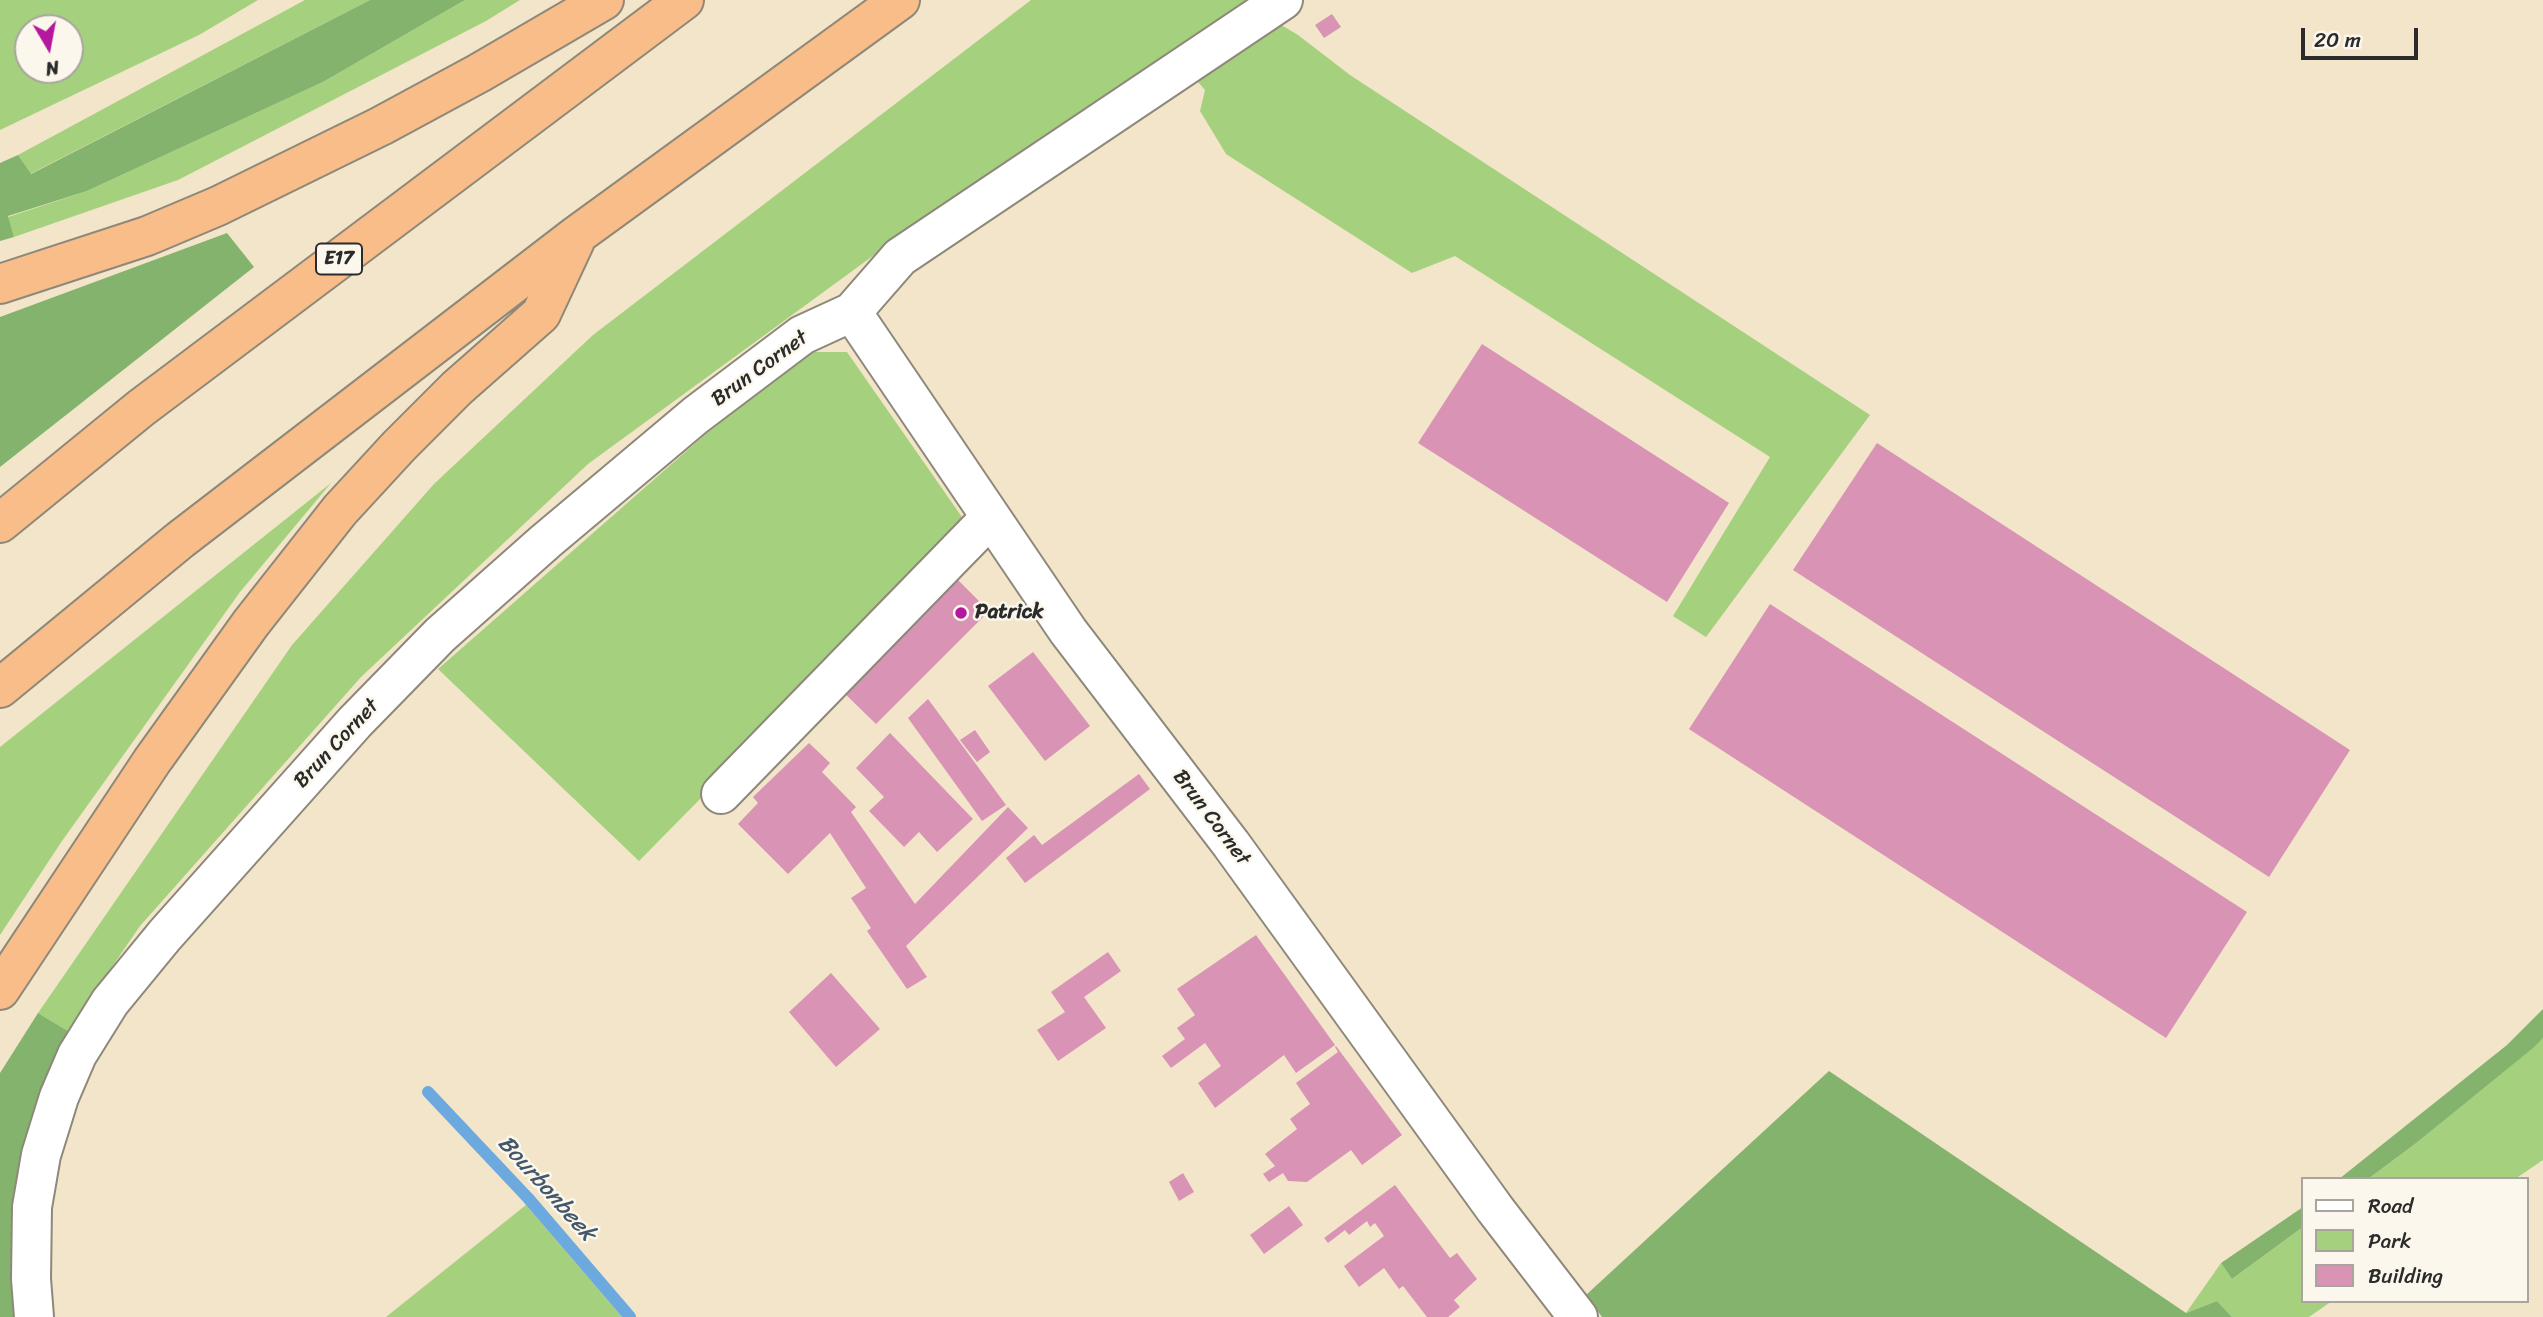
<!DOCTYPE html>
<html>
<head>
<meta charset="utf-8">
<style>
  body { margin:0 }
  #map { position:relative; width:2543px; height:1317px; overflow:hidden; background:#f2e5c9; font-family:Sriracha,sans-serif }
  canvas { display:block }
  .legend { position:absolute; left:2301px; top:1177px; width:228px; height:126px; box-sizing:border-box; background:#fbf7ec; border:2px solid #a8a59f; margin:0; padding:9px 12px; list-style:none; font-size:21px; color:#2b2b2b }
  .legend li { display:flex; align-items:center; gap:14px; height:35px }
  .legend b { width:35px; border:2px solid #a8a59f }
  .north { position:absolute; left:14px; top:14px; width:70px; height:70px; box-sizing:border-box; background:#fbf7ec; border:2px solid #a8a59f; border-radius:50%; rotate:170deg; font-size:19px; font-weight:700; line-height:28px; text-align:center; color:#2b2b2b }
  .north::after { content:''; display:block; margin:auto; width:24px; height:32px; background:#b5179e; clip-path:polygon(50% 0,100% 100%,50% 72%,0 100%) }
  .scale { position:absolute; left:2301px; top:28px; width:117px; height:32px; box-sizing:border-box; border:4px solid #2b2b2b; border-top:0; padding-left:9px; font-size:21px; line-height:24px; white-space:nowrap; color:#2b2b2b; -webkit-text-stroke:5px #fbf7ec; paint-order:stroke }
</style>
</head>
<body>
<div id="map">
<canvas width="2543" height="1317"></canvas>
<ul class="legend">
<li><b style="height:9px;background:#fff"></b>Road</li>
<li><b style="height:19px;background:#a5d17e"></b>Park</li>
<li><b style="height:19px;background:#d893b5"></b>Building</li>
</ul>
<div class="north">N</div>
<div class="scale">20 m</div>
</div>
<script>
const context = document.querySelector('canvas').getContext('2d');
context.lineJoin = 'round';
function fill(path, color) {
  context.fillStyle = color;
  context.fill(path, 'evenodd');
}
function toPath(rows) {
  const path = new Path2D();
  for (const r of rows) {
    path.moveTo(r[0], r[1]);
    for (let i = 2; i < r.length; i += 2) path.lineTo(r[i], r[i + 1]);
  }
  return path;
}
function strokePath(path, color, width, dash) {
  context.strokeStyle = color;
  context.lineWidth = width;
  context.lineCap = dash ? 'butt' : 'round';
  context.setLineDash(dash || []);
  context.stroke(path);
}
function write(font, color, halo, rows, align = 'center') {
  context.font = font + ' Sriracha,sans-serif';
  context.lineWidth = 5;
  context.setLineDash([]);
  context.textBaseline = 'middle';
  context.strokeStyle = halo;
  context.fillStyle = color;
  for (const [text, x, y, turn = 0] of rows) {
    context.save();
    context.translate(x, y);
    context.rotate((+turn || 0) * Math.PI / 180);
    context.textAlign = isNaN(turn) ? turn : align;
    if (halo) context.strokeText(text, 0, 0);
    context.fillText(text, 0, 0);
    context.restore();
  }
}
fill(toPath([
  [0,0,258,0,199,35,0,130],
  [28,28,70,28,70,70,28,70],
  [305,0,370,0,30,174,18,155],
  [465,0,520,0,486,21,178,180,14,237,8,217,87,191,323,82],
  [1031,0,1251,0,944,204,588,464,361,677,140,926,68,1031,38,1013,292,645,434,484,593,335],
  [1273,20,1298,35,1350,75,1870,415,1706,637,1673,616,1770,457,1455,256,1412,273,1226,154,1200,111,1205,90,1198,82,1198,71],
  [808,352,847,352,964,520,952,543,639,861,438,669,756,390],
  [331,483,240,592,62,841,0,935,0,747],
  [2543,1038,2543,1160,2515,1179,2368,1179,2415,1144],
  [526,1205,622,1317,386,1317],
  [2303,1227,2303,1301,2332,1301,2309,1317,2232,1317,2217,1301,2186,1313,2221,1263,2232,1279]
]), '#a5d17e');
fill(toPath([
  [370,0,465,0,323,82,87,191,8,216,14,237,0,241,0,163,18,155,31,174],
  [227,233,254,267,0,467,0,317],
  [2543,1009,2543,1038,2533,1048,2415,1144,2368,1179,2339,1179,2507,1045],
  [38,1013,68,1031,38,1112,24,1317,0,1317,0,1073],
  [1829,1071,2186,1313,2217,1301,2232,1317,1602,1317,1586,1295],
  [2303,1207,2303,1227,2232,1279,2221,1263]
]), '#84b36d');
strokePath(toPath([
  [428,1092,528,1198,630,1317]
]), '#6ca9de', 12);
fill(toPath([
  [1332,14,1341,27,1324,38,1315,25],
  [1482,344,1729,503,1667,602,1418,443],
  [1877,443,2350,750,2269,877,1793,570],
  [951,573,989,611,876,724,837,686],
  [1770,604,2247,912,2166,1038,1689,729],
  [1033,652,1090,726,1045,761,988,686],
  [928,699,1006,805,982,821,908,718],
  [975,730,990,752,977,762,960,740],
  [890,733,973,819,937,852,919,832,904,847,869,811,884,797,856,768],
  [809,743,830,763,822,772,856,807,851,812,915,904,1008,807,1028,828,906,946,927,977,907,989,867,931,871,928,851,898,866,888,830,833,788,874,738,824,758,803,753,797],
  [1139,774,1150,789,1025,883,1006,858,1034,835,1042,845],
  [1256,935,1335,1045,1296,1073,1284,1055,1215,1108,1198,1083,1221,1066,1205,1043,1171,1068,1162,1056,1185,1039,1177,1028,1195,1015,1177,989],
  [1108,952,1121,971,1084,997,1106,1028,1058,1061,1037,1030,1065,1012,1051,992],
  [831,973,880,1029,836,1067,789,1012],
  [1336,1046,1402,1135,1362,1165,1351,1150,1307,1182,1288,1181,1283,1173,1269,1182,1263,1174,1275,1166,1265,1154,1297,1129,1290,1119,1310,1104,1296,1083,1338,1052,1335,1047],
  [1183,1173,1194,1192,1179,1201,1169,1182],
  [1395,1185,1450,1258,1457,1253,1477,1279,1454,1300,1460,1307,1448,1317,1427,1317,1403,1286,1399,1289,1384,1268,1359,1287,1344,1266,1384,1236,1375,1223,1370,1227,1367,1221,1349,1235,1345,1230,1328,1243,1324,1238],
  [1289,1206,1303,1225,1264,1254,1250,1235]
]), '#d893b5');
const minor = toPath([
  [852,312,1068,631,1231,844,1495,1209,1578,1317],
  [721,794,990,518],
  [34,1317,31,1279,32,1207,41,1155,59,1097,77,1055,110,1002,165,935,355,722,440,635,546,541,696,415,802,335,852,312,900,257,1283,0]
]);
const highway = toPath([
  [0,284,147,236,218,206,381,126,479,73,604,0],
  [0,523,141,408,684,0],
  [0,688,180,540,577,235,900,0],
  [0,990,152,761,251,623,340,510,399,446,457,388,541,314,575,241]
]);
strokePath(minor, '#8e887a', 42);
strokePath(highway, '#8e887a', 42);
strokePath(minor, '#fff', 38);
strokePath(highway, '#f8bd88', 38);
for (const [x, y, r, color] of [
  [961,613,7,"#b5179e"]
]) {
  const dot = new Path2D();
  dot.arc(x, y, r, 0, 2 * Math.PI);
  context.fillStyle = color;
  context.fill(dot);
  strokePath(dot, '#fbf7ec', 2.5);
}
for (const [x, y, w] of [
  [339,259,46]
]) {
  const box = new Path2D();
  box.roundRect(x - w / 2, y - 15.5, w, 31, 5);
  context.fillStyle = '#fbf7ec';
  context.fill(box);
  strokePath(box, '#2b2b2b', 2);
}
write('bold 19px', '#2b2b2b', null, [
  ["E17",339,259]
]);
write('21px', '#2b2b2b', '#fbf7ec', [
  ["Brun Cornet",760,369,-36],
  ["Brun Cornet",337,744,-47],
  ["Brun Cornet",1211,818,53]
]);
write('bold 21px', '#2b2b2b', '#fbf7ec', [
  ["Patrick",975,613]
], 'left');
write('italic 23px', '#42576a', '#fbf7ec', [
  ["Bourbonbeek",546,1189,48]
]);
</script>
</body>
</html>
